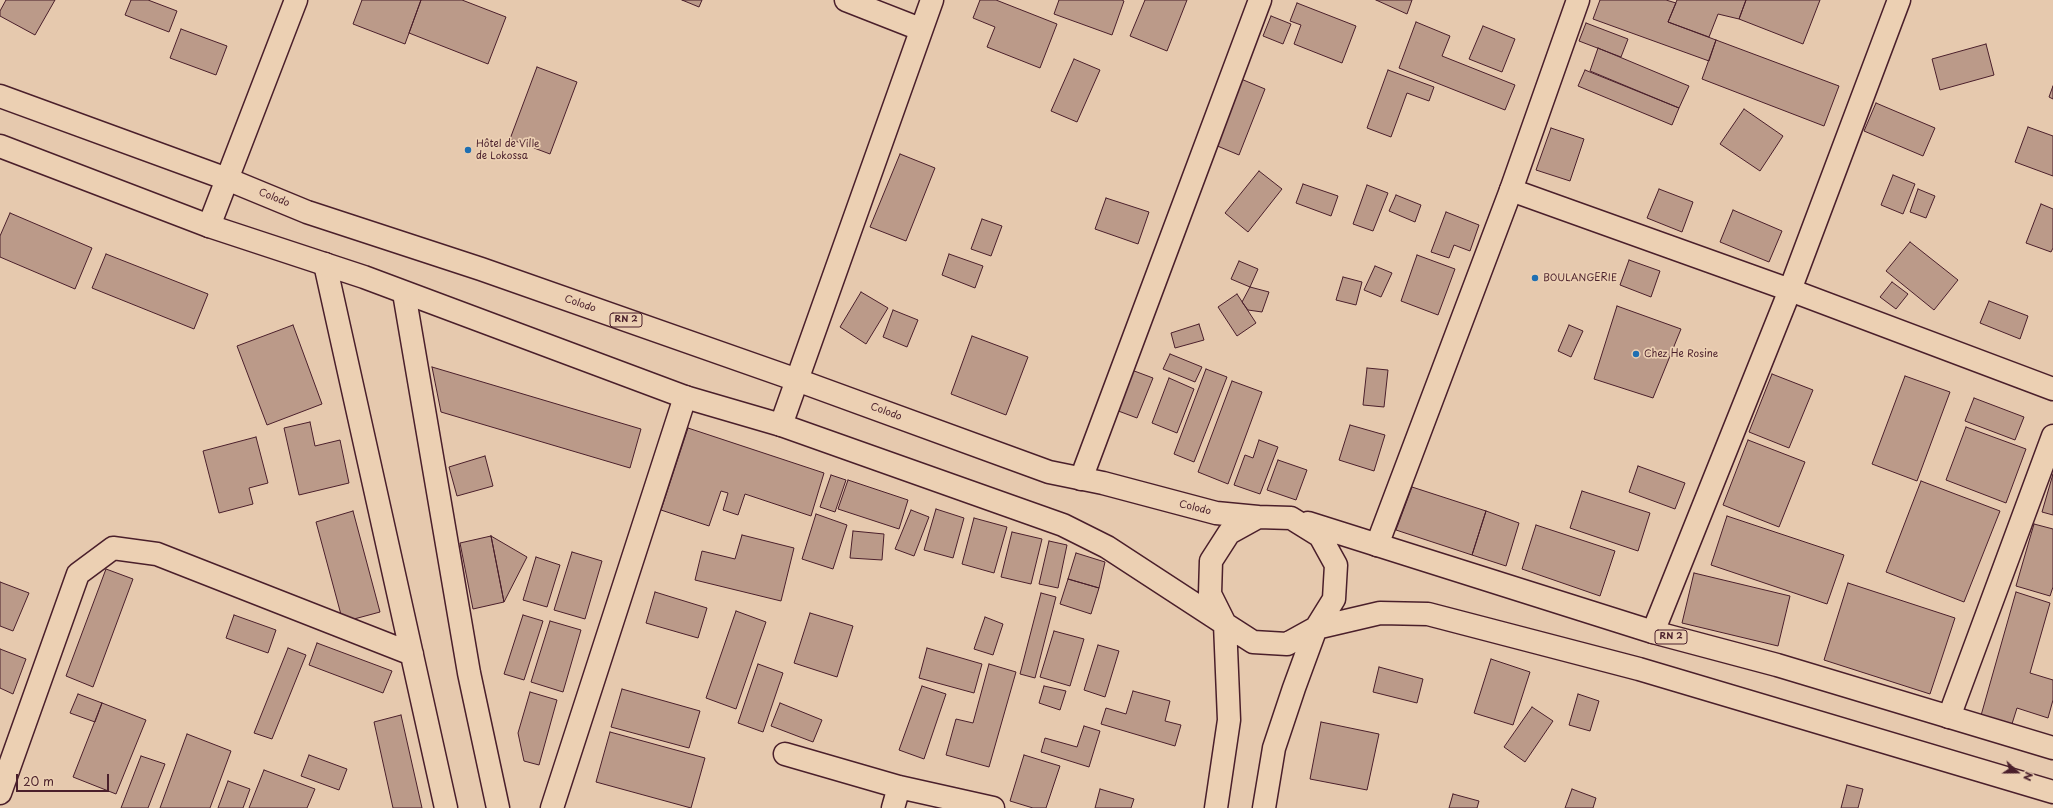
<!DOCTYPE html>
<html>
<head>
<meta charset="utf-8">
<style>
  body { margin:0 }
  #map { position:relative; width:2053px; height:808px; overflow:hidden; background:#e6c9ae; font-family:"Playpen Sans",sans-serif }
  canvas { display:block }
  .north { position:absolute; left:1997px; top:752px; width:40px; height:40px; -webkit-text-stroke:3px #ecd0b3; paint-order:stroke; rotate:111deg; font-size:11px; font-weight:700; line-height:16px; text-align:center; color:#4a1f2b }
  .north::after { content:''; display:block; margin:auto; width:14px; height:18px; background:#4a1f2b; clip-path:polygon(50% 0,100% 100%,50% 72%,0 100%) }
  .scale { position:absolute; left:16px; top:774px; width:93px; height:18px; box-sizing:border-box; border:2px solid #4a1f2b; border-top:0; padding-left:5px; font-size:12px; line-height:14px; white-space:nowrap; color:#4a1f2b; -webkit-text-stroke:3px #ecd0b3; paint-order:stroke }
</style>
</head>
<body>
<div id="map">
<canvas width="2053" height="808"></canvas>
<div class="north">N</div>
<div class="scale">20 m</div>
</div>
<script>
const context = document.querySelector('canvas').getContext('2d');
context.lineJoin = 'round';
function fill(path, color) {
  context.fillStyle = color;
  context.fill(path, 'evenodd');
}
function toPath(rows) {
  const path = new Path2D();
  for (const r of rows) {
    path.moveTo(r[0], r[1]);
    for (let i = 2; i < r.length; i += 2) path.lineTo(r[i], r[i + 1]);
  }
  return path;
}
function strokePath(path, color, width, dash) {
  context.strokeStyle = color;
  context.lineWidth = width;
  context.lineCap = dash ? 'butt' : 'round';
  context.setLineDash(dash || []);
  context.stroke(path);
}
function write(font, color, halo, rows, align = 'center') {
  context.font = font + ' "Playpen Sans",sans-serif';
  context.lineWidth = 3.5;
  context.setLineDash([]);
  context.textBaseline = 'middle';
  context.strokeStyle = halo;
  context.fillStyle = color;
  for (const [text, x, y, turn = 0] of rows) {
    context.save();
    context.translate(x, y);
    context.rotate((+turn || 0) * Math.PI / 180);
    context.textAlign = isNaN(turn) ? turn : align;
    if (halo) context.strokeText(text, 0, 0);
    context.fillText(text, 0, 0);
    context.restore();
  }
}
const building = toPath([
  [6,0,55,0,35,35,0,16,0,11,6,0],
  [131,0,148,0,177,11,169,32,125,15,131,0],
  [362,0,421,0,405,44,353,24,362,0],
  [421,0,462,0,506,17,488,64,409,33,421,0],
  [682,0,702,0,699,7,682,0],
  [980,0,996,0,1057,24,1040,68,987,47,995,27,973,18,980,0],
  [1059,0,1122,0,1124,1,1112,35,1054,14,1059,0],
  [1145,0,1187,0,1167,51,1130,36,1145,0],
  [1376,0,1412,0,1407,14,1376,0],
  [1600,0,1666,0,1676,3,1668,22,1716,40,1709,61,1593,19,1600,0],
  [1677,0,1746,0,1739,19,1718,14,1709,37,1668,22,1677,0],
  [1746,0,1820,0,1803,44,1739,19,1746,0],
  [1297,3,1356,26,1342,63,1294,44,1301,25,1290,21,1297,3],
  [1271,16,1291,24,1283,44,1263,36,1271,16],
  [1416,22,1450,36,1442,56,1515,85,1505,110,1399,68,1416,22],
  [1586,23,1628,39,1621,57,1579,41,1586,23],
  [1483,26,1515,39,1502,72,1469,59,1483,26],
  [181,29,227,46,216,75,170,58,181,29],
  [1716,40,1839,86,1824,126,1702,79,1716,40],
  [1986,44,1994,75,1940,90,1932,59,1986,44],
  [1598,48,1689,86,1679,108,1590,71,1598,48],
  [1074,59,1100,70,1077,122,1051,111,1074,59],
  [537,67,577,82,550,154,510,139,537,67],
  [1388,70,1434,87,1429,101,1407,93,1391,137,1367,128,1388,70],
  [1585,70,1679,108,1672,125,1578,86,1585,70],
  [1241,79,1265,89,1239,155,1215,145,1241,79],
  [2053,86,2053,99,2049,97,2053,86],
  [1876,103,1935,128,1923,156,1864,131,1876,103],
  [1744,109,1783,136,1760,171,1720,144,1744,109],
  [2028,127,2053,136,2053,176,2015,162,2028,127],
  [1551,128,1584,139,1570,181,1536,170,1551,128],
  [900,154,935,168,906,241,870,227,900,154],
  [1259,171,1282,189,1248,232,1225,213,1259,171],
  [1893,175,1915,184,1903,214,1881,205,1893,175],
  [1303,184,1338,196,1331,216,1296,203,1303,184],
  [1367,185,1388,193,1373,231,1353,224,1367,185],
  [1659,189,1693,202,1682,232,1647,218,1659,189],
  [1918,189,1935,196,1926,218,1910,212,1918,189],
  [1396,195,1421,205,1415,222,1389,211,1396,195],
  [1106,198,1149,212,1138,244,1095,229,1106,198],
  [2041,204,2053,209,2053,248,2051,252,2026,243,2041,204],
  [1733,210,1782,231,1769,262,1720,242,1733,210],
  [1446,212,1479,225,1470,251,1454,245,1449,258,1431,252,1446,212],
  [10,213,92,248,75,289,0,257,0,236,10,213],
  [982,219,1002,226,991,256,971,249,982,219],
  [1910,242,1958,280,1934,310,1886,271,1910,242],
  [106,254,208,294,194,329,92,288,106,254],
  [949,254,983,266,975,288,942,275,949,254],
  [1417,255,1455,269,1438,315,1401,301,1417,255],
  [1629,260,1660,271,1651,297,1620,285,1629,260],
  [1239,261,1258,269,1250,287,1231,279,1239,261],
  [1375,266,1392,273,1381,297,1364,290,1375,266],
  [1343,277,1362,282,1356,305,1336,300,1343,277],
  [1892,282,1908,294,1896,309,1880,297,1892,282],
  [1250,287,1269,292,1262,312,1248,310,1242,302,1250,287],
  [861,292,888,308,866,344,840,327,861,292],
  [1237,294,1256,323,1237,336,1218,307,1237,294],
  [1989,301,2028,316,2020,339,1980,323,1989,301],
  [1617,306,1681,329,1653,398,1594,379,1617,306],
  [893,310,918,320,907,347,883,337,893,310],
  [1199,324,1204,340,1175,348,1171,333,1199,324],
  [293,325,322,404,267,425,237,346,293,325],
  [1569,325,1583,331,1571,357,1558,351,1569,325],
  [972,336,1028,357,1006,415,951,394,972,336],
  [1170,354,1202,367,1195,382,1163,369,1170,354],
  [432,367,641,429,630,468,441,412,432,367],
  [1367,368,1388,370,1384,407,1363,405,1367,368],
  [1129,369,1153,378,1137,418,1113,409,1129,369],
  [1206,369,1227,377,1194,462,1174,454,1206,369],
  [1772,374,1813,390,1789,448,1749,432,1772,374],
  [1905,376,1950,392,1917,481,1872,464,1905,376],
  [1169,378,1194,389,1177,433,1152,423,1169,378],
  [1232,381,1262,392,1228,484,1198,472,1232,381],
  [1974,398,2024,417,2015,440,1965,421,1974,398],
  [310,422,315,446,340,440,349,483,299,495,284,428,310,422],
  [1350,425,1385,435,1374,471,1339,460,1350,425],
  [1966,427,2026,449,2006,503,1946,480,1966,427],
  [688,428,824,473,811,516,745,494,738,515,723,510,728,493,721,491,709,526,661,510,688,428],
  [256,437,268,483,249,488,253,504,219,513,203,451,256,437],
  [1259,440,1278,447,1260,494,1234,485,1245,455,1253,458,1259,440],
  [1748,440,1805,462,1779,527,1723,505,1748,440],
  [485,456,493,486,457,496,449,467,485,456],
  [1278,460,1307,470,1296,500,1267,490,1278,460],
  [1638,466,1685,483,1675,509,1629,492,1638,466],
  [2053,474,2053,515,2042,512,2053,474],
  [831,475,846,480,835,512,820,507,831,475],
  [848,480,908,500,899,529,838,509,848,480],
  [1921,481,2000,511,1964,602,1886,572,1921,481],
  [1412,487,1486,511,1472,555,1396,530,1412,487],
  [1582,491,1650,513,1638,551,1570,528,1582,491],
  [936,509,964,518,953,558,924,550,936,509],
  [911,510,929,517,914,556,895,549,911,510],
  [353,511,380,612,343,622,316,522,353,511],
  [1486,511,1519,523,1506,566,1472,555,1486,511],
  [816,514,847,525,833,569,802,559,816,514],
  [1727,516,1844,555,1827,604,1711,565,1727,516],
  [974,518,1007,527,994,573,962,564,974,518],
  [2034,524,2053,529,2053,587,2050,596,2016,586,2034,524],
  [1536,525,1615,551,1600,596,1522,569,1536,525],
  [853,531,884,534,882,560,850,558,853,531],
  [1012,532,1042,539,1031,584,1001,577,1012,532],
  [742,535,794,548,781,601,695,580,702,551,735,559,742,535],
  [491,536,504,602,473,609,460,543,491,536],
  [491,536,527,557,504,602,491,536],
  [1049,541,1067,545,1058,588,1039,584,1049,541],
  [572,552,602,561,585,619,554,610,572,552],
  [1076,553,1105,562,1099,588,1068,579,1076,553],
  [536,557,560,565,547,607,523,600,536,557],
  [106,569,133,579,93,687,66,676,106,569],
  [1694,573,1790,596,1778,646,1682,623,1694,573],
  [1068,579,1099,588,1091,614,1060,604,1068,579],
  [0,582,29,593,13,631,0,626,0,582],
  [1848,583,1955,618,1930,694,1824,660,1848,583],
  [655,592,707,608,698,638,646,623,655,592],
  [2016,592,2050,603,2030,673,2053,680,2053,700,2048,718,2017,708,2011,727,1980,719,2016,592],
  [1041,593,1056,597,1035,678,1020,674,1041,593],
  [736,611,766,622,736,709,706,698,736,611],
  [810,613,853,626,837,677,794,663,810,613],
  [234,615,276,630,268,653,226,638,234,615],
  [523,615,543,621,524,680,504,674,523,615],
  [985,617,1003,624,993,655,974,649,985,617],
  [550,621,581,630,563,692,531,682,550,621],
  [1054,631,1084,639,1070,686,1040,677,1054,631],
  [317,643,392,671,383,693,309,665,317,643],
  [1098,645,1119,651,1105,697,1084,690,1098,645],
  [288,648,306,655,272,739,254,733,288,648],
  [927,648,982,664,974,693,919,678,927,648],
  [0,649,26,659,13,694,0,688,0,649],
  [1491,659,1530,672,1513,725,1474,713,1491,659],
  [758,664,783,673,763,732,738,723,758,664],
  [989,664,1016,672,989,767,946,755,956,719,973,723,989,664],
  [1379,667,1423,679,1417,703,1373,692,1379,667],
  [922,686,946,694,924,759,899,750,922,686],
  [1044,686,1066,691,1060,710,1039,703,1044,686],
  [622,689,700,711,689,748,611,727,622,689],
  [1133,691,1170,701,1165,721,1181,725,1175,746,1101,724,1106,708,1126,714,1133,691],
  [530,692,557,700,539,765,524,761,518,733,530,692],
  [78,694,102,703,95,722,70,713,78,694],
  [1578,694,1599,701,1590,731,1569,725,1578,694],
  [102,703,146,720,116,794,73,777,102,703],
  [780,703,822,720,813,742,771,726,780,703],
  [1532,707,1553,721,1525,762,1504,747,1532,707],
  [401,715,422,808,393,808,374,722,401,715],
  [1321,722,1379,734,1367,790,1310,779,1321,722],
  [1084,726,1100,731,1089,767,1041,752,1045,738,1077,747,1084,726],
  [610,732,705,758,691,808,596,782,610,732],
  [187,734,231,751,210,808,160,808,187,734],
  [309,755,347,769,339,790,301,776,309,755],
  [1024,755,1060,766,1046,808,1033,808,1010,801,1024,755],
  [141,756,165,764,148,808,121,808,141,756],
  [264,770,315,789,307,808,249,808,264,770],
  [228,781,250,789,243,808,218,808,228,781],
  [1847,785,1863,789,1858,808,1841,808,1847,785],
  [1100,789,1134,799,1131,808,1095,808,1100,789],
  [1572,789,1596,798,1593,808,1565,808,1572,789],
  [1453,794,1479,801,1477,808,1449,808,1453,794]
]);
fill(building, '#bb9a89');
strokePath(building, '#4a1f2b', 1);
const minor = toPath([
  [846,0,920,29],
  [1511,190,1790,290,2053,389],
  [209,226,296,0],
  [325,264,446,808],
  [404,293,469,673,498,808],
  [781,425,932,0],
  [1081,479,1260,0],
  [1653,632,1790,290,1899,0],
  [1949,717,2053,436],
  [785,754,899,787,993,808],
  [0,793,78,574,113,548,157,554,412,654],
  [552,808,685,397],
  [893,808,899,787]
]);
const secondary = toPath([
  [1377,545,1511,190,1578,0]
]);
const primary = toPath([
  [0,96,227,179,307,212,481,269,797,380,1049,472,1103,483,1216,513,1258,517],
  [0,146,209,226,364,277,685,397,781,425,1063,525,1107,547,1225,624,1229,720,1216,808],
  [1308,523,1653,632,1777,665,2053,748],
  [1264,808,1274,748,1294,688,1316,628,1334,599,1336,565,1320,536,1291,518,1258,517,1229,533,1211,561,1210,594,1225,624,1253,642,1287,644,1316,628,1380,613,1428,614,1639,669,2053,792]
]);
strokePath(minor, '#4a1f2b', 25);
strokePath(secondary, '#4a1f2b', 25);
strokePath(primary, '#4a1f2b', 25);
strokePath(minor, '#ecd0b3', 22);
strokePath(secondary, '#ecd0b3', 22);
strokePath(primary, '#ecd0b3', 22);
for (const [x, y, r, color] of [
  [468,150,4,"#1f6fb2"],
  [1535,278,4,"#1f6fb2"],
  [1636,354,4,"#1f6fb2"]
]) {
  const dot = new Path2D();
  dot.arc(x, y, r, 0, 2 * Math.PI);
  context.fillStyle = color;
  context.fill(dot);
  strokePath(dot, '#ecd0b3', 1.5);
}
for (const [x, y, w] of [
  [626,320,32],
  [1671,637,32]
]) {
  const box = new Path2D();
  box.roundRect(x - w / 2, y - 7, w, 14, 3);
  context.fillStyle = '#ecd0b3';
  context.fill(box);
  strokePath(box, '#4a1f2b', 1);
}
write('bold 9px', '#4a1f2b', null, [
  ["RN 2",626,320],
  ["RN 2",1671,637]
]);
write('10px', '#4a1f2b', '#ecd0b3', [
  ["Hôtel de Ville",476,144],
  ["de Lokossa",476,156],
  ["BOULANGERIE",1543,278],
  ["Chez He Rosine",1644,354]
], 'left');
write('10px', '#4a1f2b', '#ecd0b3', [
  ["Colodo",274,198,22],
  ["Colodo",580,304,19],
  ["Colodo",886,412,20],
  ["Colodo",1195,508,14]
]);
</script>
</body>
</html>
